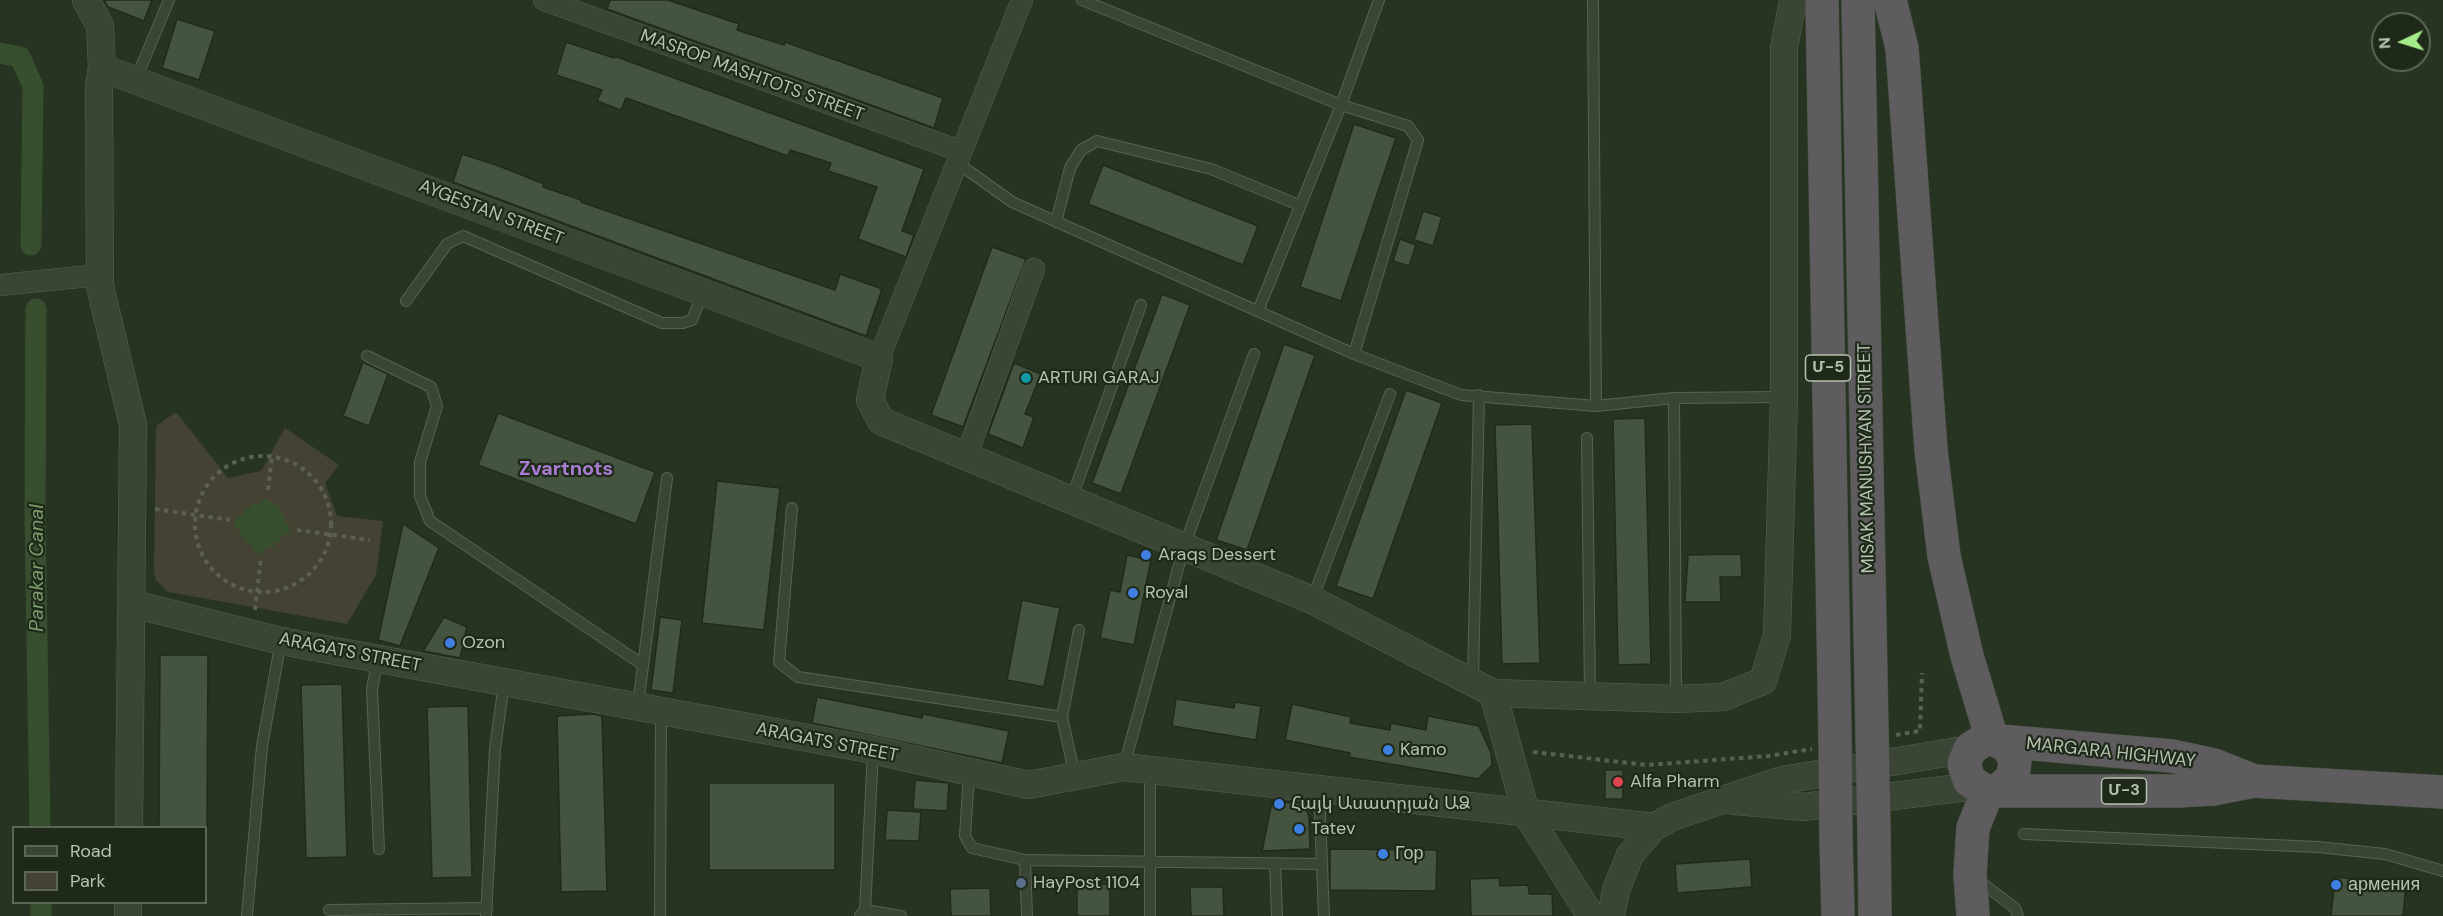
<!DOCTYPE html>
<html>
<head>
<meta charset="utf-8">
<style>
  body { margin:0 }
  #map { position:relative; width:2443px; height:916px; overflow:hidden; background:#283422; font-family:"DM Sans",sans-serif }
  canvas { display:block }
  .legend { position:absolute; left:12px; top:826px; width:195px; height:78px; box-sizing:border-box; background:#1f291a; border:2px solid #5b6656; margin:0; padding:8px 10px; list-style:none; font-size:18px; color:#b4c2af }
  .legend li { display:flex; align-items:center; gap:12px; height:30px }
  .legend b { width:30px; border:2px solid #5b6656 }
  .north { position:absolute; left:2371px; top:12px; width:60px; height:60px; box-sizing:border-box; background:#1f291a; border:2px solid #5b6656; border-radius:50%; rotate:266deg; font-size:16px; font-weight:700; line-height:24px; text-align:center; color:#b4c2af }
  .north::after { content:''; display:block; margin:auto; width:21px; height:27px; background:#a6eb8a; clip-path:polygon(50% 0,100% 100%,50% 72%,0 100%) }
</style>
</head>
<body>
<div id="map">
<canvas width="2443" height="916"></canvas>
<ul class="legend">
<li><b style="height:8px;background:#3a4535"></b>Road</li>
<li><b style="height:16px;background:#444232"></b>Park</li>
</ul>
<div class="north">N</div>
</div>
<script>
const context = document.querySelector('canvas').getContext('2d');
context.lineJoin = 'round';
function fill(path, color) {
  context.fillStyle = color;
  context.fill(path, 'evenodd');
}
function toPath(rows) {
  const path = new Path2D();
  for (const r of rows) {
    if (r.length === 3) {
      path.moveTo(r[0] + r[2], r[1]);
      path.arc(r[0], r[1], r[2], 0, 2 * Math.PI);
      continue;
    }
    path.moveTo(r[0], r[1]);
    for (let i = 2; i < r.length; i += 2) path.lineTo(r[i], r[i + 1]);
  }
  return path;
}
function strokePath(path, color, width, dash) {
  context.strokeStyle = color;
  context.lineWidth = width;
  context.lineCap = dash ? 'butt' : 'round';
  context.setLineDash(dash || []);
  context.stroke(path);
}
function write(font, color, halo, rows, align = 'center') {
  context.font = font + ' "DM Sans","Noto Sans Armenian",sans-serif';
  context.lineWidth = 4.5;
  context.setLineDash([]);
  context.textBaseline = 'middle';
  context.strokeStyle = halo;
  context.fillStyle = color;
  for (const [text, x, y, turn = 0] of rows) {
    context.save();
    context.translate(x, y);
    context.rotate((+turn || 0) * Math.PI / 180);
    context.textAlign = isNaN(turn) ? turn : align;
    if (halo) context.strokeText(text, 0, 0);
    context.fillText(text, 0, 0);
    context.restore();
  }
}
fill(toPath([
  [176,412,228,478,261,471,285,428,339,465,325,483,337,516,383,521,376,575,347,624,168,592,156,580,154,572,156,426]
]), '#444232');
fill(toPath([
  [265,498,280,508,279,513,285,514,284,520,290,527,289,533,280,537,280,542,274,542,274,547,268,547,260,554,255,553,251,544,245,543,246,538,240,536,241,531,236,528,233,520,244,513,246,508,251,509,252,503,258,504]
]), '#384f2f');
strokePath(toPath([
  [0,53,20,57,33,86,31,245],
  [36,309,35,517,40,828],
  [41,902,41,916]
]), '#384f2f', 21);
const building = toPath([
  [104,0,152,0,144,21,108,7,104,0],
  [610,0,668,0,739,24,737,30,784,45,785,42,943,98,934,128,607,9,610,0],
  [177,19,215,31,199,80,162,68,177,19],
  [566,42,614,58,614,56,924,169,902,231,914,235,906,257,858,239,877,187,828,171,831,163,790,150,788,156,626,98,621,110,597,101,602,90,556,75,566,42],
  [1354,124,1396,138,1341,301,1300,287,1354,124],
  [462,154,499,166,544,184,543,187,581,200,581,202,835,290,840,274,882,289,866,336,453,182,462,154],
  [1103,165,1258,226,1243,265,1088,204,1103,165],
  [1423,211,1442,217,1433,246,1414,240,1423,211],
  [1400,239,1416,245,1409,266,1393,261,1400,239],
  [992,247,1026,259,963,427,931,415,992,247],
  [1162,294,1190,305,1121,494,1092,483,1162,294],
  [1284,344,1315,355,1247,550,1216,540,1284,344],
  [363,362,388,374,369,426,343,416,363,362],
  [1014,363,1041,374,1025,414,1034,417,1023,448,988,434,1014,363],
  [1406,390,1442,403,1373,599,1336,586,1406,390],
  [498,413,655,472,636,524,478,465,498,413],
  [1645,418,1651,664,1618,665,1613,419,1645,418],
  [1532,424,1540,663,1502,664,1495,425,1532,424],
  [717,481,780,488,764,630,702,623,717,481],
  [403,524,439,548,400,646,378,640,403,524],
  [1741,554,1742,577,1720,577,1721,602,1685,602,1688,555,1741,554],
  [1127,555,1151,560,1134,645,1100,638,1110,590,1120,592,1127,555],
  [1022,600,1060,608,1044,687,1007,680,1022,600],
  [444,617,467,627,460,658,423,651,444,617],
  [660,617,682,620,673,693,651,690,660,617],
  [160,655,208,655,207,828,159,828,160,655],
  [342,684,347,857,306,858,301,685,342,684],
  [817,697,922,718,923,714,1009,731,1002,763,812,723,817,697],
  [1176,699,1234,708,1235,702,1261,706,1256,740,1172,726,1176,699],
  [1292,704,1351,717,1350,723,1390,730,1391,723,1426,730,1428,716,1479,726,1491,753,1492,765,1478,779,1349,757,1350,753,1285,740,1292,704],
  [468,706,472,877,432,878,427,707,468,706],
  [593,714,602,716,607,891,561,892,557,716,593,714],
  [1605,770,1623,770,1623,799,1605,799,1605,770],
  [915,780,949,783,947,811,913,809,915,780],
  [709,783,835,783,835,870,709,870,709,783],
  [1272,802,1298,803,1305,808,1309,816,1310,849,1262,851,1272,802],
  [887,810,921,812,919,841,885,840,887,810],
  [1330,849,1437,850,1436,891,1330,890,1330,849],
  [1750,859,1752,887,1677,893,1675,864,1750,859],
  [2335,877,2406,884,2403,916,2331,916,2335,877],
  [1499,878,1500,886,1528,885,1529,894,1552,894,1553,916,1471,916,1470,879,1499,878],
  [1077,884,1110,884,1110,916,1077,916,1077,884],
  [1190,887,1223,887,1224,916,1191,916,1190,887],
  [990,888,991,916,951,916,950,889,990,888]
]);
fill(building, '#44543e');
strokePath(building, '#212b1c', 1.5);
const service = toPath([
  [1082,0,1341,105,1408,126,1418,140,1354,354],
  [1593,0,1596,406],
  [136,79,169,0],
  [959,164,1012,202,1354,354,1461,395,1596,406,1674,398,1784,397],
  [1056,222,1070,168,1081,150,1097,141,1211,169,1299,205],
  [406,301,447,244,463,236,662,323,683,323,692,320,703,293],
  [1258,311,1341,105,1379,0],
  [367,356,431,387,437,406,420,462,420,496,430,521,643,665],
  [1674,398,1676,698],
  [1587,438,1590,696],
  [1071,500,1141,305],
  [792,508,779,662,798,677,1062,717],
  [1312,600,1390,394],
  [378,658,372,689,379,849],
  [1473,680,1479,395],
  [638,705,667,478],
  [1124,766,1184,547,1254,354],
  [1150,770,1150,916],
  [969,773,965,836,972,848,1025,860,1322,864],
  [1075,776,1062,717,1079,630],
  [1319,789,1324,916],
  [2024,834,2318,847,2385,854,2443,871],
  [1025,860,1027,916],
  [1275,863,1277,916],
  [1978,880,2015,908,2018,916],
  [329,910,487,908],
  [865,910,901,916],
  [247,916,262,746,281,641],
  [486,916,495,749,504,683],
  [660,916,661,713],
  [860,916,865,910,873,751]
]);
const minor = toPath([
  [544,0,960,151],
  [0,285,99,275],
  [879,358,1022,0],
  [966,457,1034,269]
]);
const tertiary = toPath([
  [86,0,100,26,102,68,99,86,100,286,133,425,129,828],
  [102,68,879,358,870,400,881,421,1312,600,1493,693,1526,813,1591,916],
  [133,604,281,641,873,750,1028,785,1124,767,1654,827],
  [1493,693,1676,699,1723,697,1763,681,1777,635,1784,397,1784,48,1793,0],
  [1735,801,1803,807,1976,786],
  [128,916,128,902],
  [1611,916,1616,890,1630,855,1654,827,1672,817,1782,780,1970,749]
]);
const trunk = toPath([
  [1822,0,1835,737],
  [1858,0,1872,732],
  [1890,0,1902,48,1931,450,1944,556,1967,656,1992,739],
  [2000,741,2172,756,2214,765,2254,781],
  [1992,791,2000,789,2013,777,2015,760,2008,746,1992,739,1984,740,1970,749,1964,764,1969,780,1983,790,1992,791,2178,791,2213,789,2254,781,2443,792],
  [1874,834,1875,916],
  [1836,839,1838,916],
  [1973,916,1970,874,1973,828,1983,803,1983,790]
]);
strokePath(service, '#576352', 12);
strokePath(minor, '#576352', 22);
strokePath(tertiary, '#576352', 28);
strokePath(trunk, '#444f3f', 34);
strokePath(toPath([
  [263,524,68],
  [268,490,272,456],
  [155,509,230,520],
  [297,530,370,540],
  [255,610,261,558],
  [1896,735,1920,731,1922,673],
  [1533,752,1647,765,1768,756,1812,749]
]), '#5b614e', 4, [4.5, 4.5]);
strokePath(service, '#3a4535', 10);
strokePath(minor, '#3a4535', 21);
strokePath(tertiary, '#3a4535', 27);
strokePath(trunk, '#5e5c5e', 33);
const trunkBridge = toPath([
  [1872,732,1874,834],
  [1835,737,1836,839]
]);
strokePath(trunkBridge, '#444f3f', 34, []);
strokePath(trunkBridge, '#5e5c5e', 33);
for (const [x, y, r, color] of [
  [1026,378,6,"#0f9aa8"],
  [1146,555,6,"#3f7fe0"],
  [1133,593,6,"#3f7fe0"],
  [450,643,6,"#3f7fe0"],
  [1388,750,6,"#3f7fe0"],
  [1618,782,6,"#e0444e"],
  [1279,804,6,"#3f7fe0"],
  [1299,829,6,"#3f7fe0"],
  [1383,854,6,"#3f7fe0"],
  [1021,883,6,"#5c6f8a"],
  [2336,885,6,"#3f7fe0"]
]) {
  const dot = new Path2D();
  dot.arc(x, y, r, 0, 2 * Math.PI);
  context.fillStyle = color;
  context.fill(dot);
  strokePath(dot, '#1f291a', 2);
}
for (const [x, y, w] of [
  [1828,368,45],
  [2124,791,45]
]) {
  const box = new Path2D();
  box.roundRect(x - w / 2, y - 13, w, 26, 4.5);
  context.fillStyle = '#1f291a';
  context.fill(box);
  strokePath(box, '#b4c2af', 1.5);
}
write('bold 16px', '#b4c2af', null, [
  ["Մ-5",1828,368],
  ["Մ-3",2124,791]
]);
write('18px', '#b4c2af', '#1f291a', [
  ["MASROP MASHTOTS STREET",752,76,20],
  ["AYGESTAN STREET",491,213,21],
  ["MISAK MANUSHYAN STREET",1867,458,-91],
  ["ARAGATS STREET",350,653,11],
  ["ARAGATS STREET",827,743,11],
  ["MARGARA HIGHWAY",2111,753,6]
]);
write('18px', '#b4c2af', '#1f291a', [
  ["ARTURI GARAJ",1038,378],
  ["Araqs Dessert",1158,555],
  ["Royal",1145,593],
  ["Ozon",462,643],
  ["Kamo",1400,750],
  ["Alfa Pharm",1630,782],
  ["Հայկ Ասատրյան ԱՁ",1291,804],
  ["Tatev",1311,829],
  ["Гор",1395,854],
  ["HayPost 1104",1033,883],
  ["армения",2348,885]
], 'left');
write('bold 20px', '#a87ccf', '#1f291a', [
  ["Zvartnots",566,470]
]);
write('italic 20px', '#7c9d6b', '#1f291a', [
  ["Parakar Canal",38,568,-90]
]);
</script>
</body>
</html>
